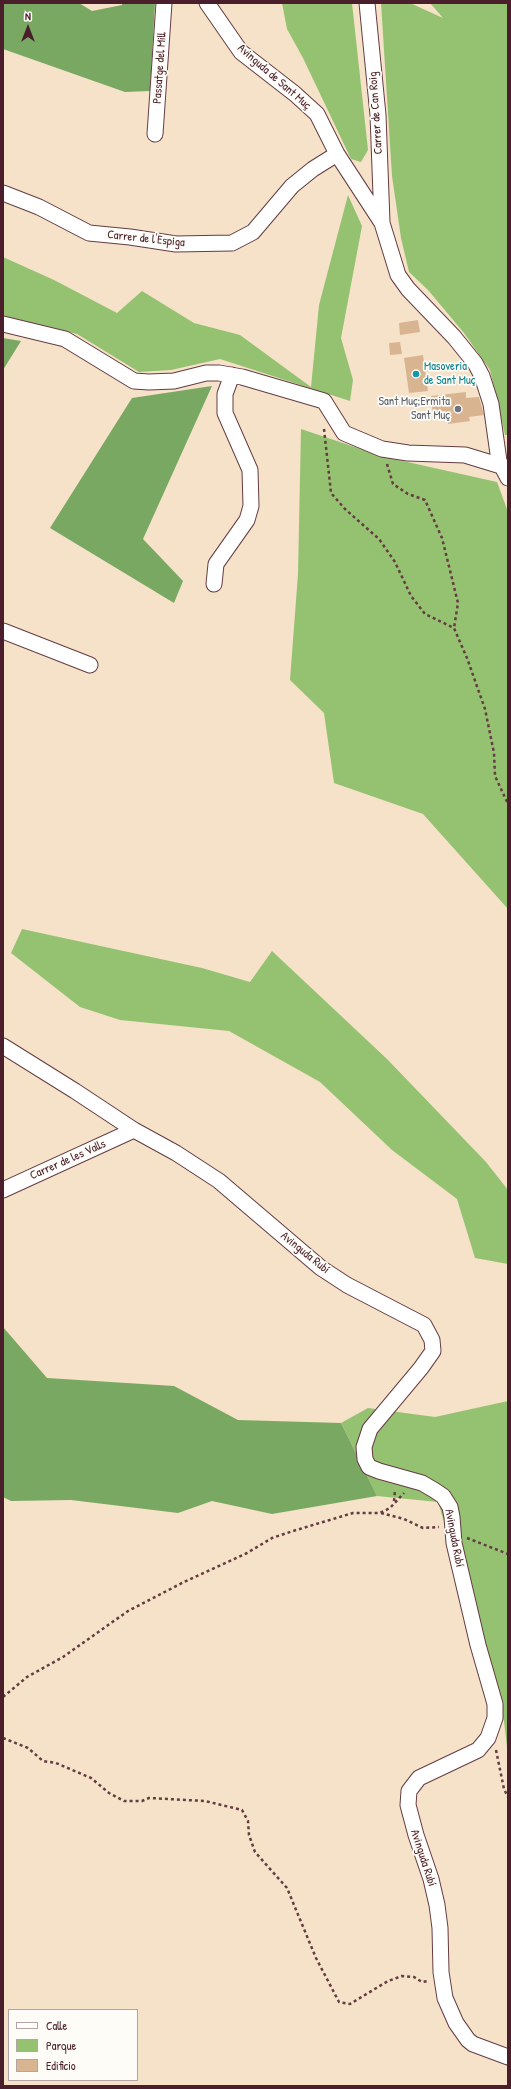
<!DOCTYPE html>
<html>
<head>
<meta charset="utf-8">
<style>
  body { margin:0 }
  #map { position:relative; width:511px; height:2089px; overflow:hidden; background:#f5e2c8; font-family:"Patrick Hand",sans-serif }
  canvas { display:block }
  .frame { position:absolute; inset:0; border:4px solid #4a1f2b; pointer-events:none }
  .legend { position:absolute; left:8px; top:2009px; width:130px; height:72px; box-sizing:border-box; background:#fdfcf7; border:1px solid #b5a4a5; margin:0; padding:5px 7px; list-style:none; font-size:12px; color:#4a1f2b }
  .legend li { display:flex; align-items:center; gap:8px; height:20px }
  .legend b { width:20px; border:1px solid #b5a4a5 }
  .north { position:absolute; left:8px; top:8px; width:40px; height:40px; -webkit-text-stroke:3px #fdfcf7; paint-order:stroke; rotate:0deg; font-size:11px; font-weight:700; line-height:16px; text-align:center; color:#4a1f2b }
  .north::after { content:''; display:block; margin:auto; width:14px; height:18px; background:#4a1f2b; clip-path:polygon(50% 0,100% 100%,50% 72%,0 100%) }
</style>
</head>
<body>
<div id="map">
<canvas width="511" height="2089"></canvas>
<div class="frame"></div>
<ul class="legend">
<li><b style="height:5px;background:#fff"></b>Calle</li>
<li><b style="height:11px;background:#95c270"></b>Parque</li>
<li><b style="height:11px;background:#d9b491"></b>Edificio</li>
</ul>
<div class="north">N</div>
</div>
<script>
const context = document.querySelector('canvas').getContext('2d');
context.lineJoin = 'round';
function fill(path, color) {
  context.fillStyle = color;
  context.fill(path, 'evenodd');
}
function toPath(rows) {
  const path = new Path2D();
  for (const r of rows) {
    path.moveTo(r[0], r[1]);
    for (let i = 2; i < r.length; i += 2) path.lineTo(r[i], r[i + 1]);
  }
  return path;
}
function strokePath(path, color, width, dash) {
  context.strokeStyle = color;
  context.lineWidth = width;
  context.lineCap = dash ? 'butt' : 'round';
  context.setLineDash(dash || []);
  context.stroke(path);
}
function write(font, color, halo, rows, align = 'center') {
  context.font = font + ' "Patrick Hand",sans-serif';
  context.lineWidth = 3.5;
  context.setLineDash([]);
  context.textBaseline = 'middle';
  context.strokeStyle = halo;
  context.fillStyle = color;
  for (const [text, x, y, turn = 0] of rows) {
    context.save();
    context.translate(x, y);
    context.rotate((+turn || 0) * Math.PI / 180);
    context.textAlign = isNaN(turn) ? turn : align;
    if (halo) context.strokeText(text, 0, 0);
    context.fillText(text, 0, 0);
    context.restore();
  }
}
fill(toPath([
  [282,3,352,3,368,150,361,162,351,159,303,58,287,29],
  [381,3,410,3,443,18,430,3,508,3,508,435,505,435,490,370,464,333,428,290,409,272,401,238,392,176],
  [348,195,362,226,341,338,353,380,350,401,220,359,171,370,139,372,77,334,3,316,3,257,54,280,117,313,142,291,194,323,240,335,311,387,319,305],
  [301,429,385,457,497,482,508,512,508,909,423,814,334,783,324,713,290,680,298,574],
  [22,929,202,968,250,982,272,951,387,1059,486,1162,508,1190,508,1264,475,1258,457,1199,392,1150,320,1082,229,1031,120,1020,80,1007,11,953],
  [508,1401,508,1756,504,1721,438,1502,377,1496,341,1423,368,1408,435,1417]
]), '#95c270');
fill(toPath([
  [3,3,79,3,92,11,122,5,122,3,155,3,150,91,125,92,3,49],
  [3,338,21,341,3,370],
  [212,386,143,539,183,581,174,603,50,528,132,398],
  [3,1327,47,1378,174,1386,238,1420,341,1423,377,1496,272,1514,212,1501,178,1513,71,1500,11,1501,3,1497]
]), '#78a862');
fill(toPath([
  [418,320,420,332,400,335,399,323],
  [400,342,402,354,390,355,389,343],
  [423,355,428,391,409,393,404,358],
  [466,392,466,398,479,397,484,415,469,417,470,421,448,424,447,414,433,416,431,396]
]), '#d9b491');
const minor = toPath([
  [207,3,241,52,295,94,317,114,337,154,382,223,398,275,408,289,454,337,475,363,482,376,491,404,499,461,508,478],
  [367,3,378,115,382,222],
  [155,134,164,3],
  [3,193,39,207,89,233,130,237,176,244,232,243,253,232,292,186,313,169,337,154],
  [3,324,65,339,134,381,149,382,174,381,206,373,219,373,242,377,324,401,344,433,382,449,408,453,465,455,501,466],
  [214,584,216,564,247,520,251,506,250,470,225,413,225,394,232,375],
  [3,631,90,665],
  [3,1046,75,1091,134,1130,176,1153,219,1181,321,1268,347,1285,424,1325,432,1340,433,1351,421,1368,370,1429,364,1447,365,1459,369,1467,379,1471,422,1483,434,1490,443,1496,450,1507,452,1517,454,1543,478,1645,495,1704,495,1718,488,1738,478,1750,419,1778,409,1791,408,1805,416,1835,431,1879,437,1905,440,1928,441,1972,445,1998,456,2023,468,2040,473,2044,508,2057],
  [3,1190,134,1130]
]);
strokePath(minor, '#643c43', 17);
strokePath(toPath([
  [324,429,331,493,345,509,379,539,395,562,411,596,425,614,454,628,467,658,485,709,494,753,495,776,508,804],
  [387,464,393,484,408,494,425,500,442,538,458,603,454,628],
  [394,1501,395,1490],
  [381,1513,404,1519,423,1528,439,1527],
  [467,1538,508,1554],
  [3,1697,27,1677,63,1657,128,1611,184,1582,247,1553,272,1538,293,1531,353,1513,380,1513,390,1508,404,1493],
  [3,1738,28,1748,43,1761,56,1763,91,1778,109,1793,124,1801,142,1801,149,1798,205,1801,242,1810,248,1821,249,1835,255,1852,287,1888,316,1958,339,2002,350,2004,388,1981,402,1976,414,1977,422,1982,428,1981],
  [496,1750,504,1789,508,1797]
]), '#643c43', 2.5, [3, 3]);
strokePath(minor, '#fff', 15);
for (const [x, y, r, color] of [
  [416,374,4,"#0f9aa8"],
  [458,409,4,"#6b7280"]
]) {
  const dot = new Path2D();
  dot.arc(x, y, r, 0, 2 * Math.PI);
  context.fillStyle = color;
  context.fill(dot);
  strokePath(dot, '#fdfcf7', 1.5);
}
write('12px', '#4a1f2b', '#fdfcf7', [
  ["Passatge del Mill",160,68,-86],
  ["Avinguda de Sant Muç",274,77,41],
  ["Carrer de Can Roig",376,113,-94],
  ["Carrer de l'Espiga",146,239,6],
  ["Carrer de les Valls",68,1160,-24],
  ["Avinguda Rubí",305,1253,39],
  ["Avinguda Rubí",454,1538,79],
  ["Avinguda Rubí",423,1858,72]
]);
write('12px', '#0d838f', '#fdfcf7', [
  ["Masoveria",424,367],
  ["de Sant Muç",424,381]
], 'left');
write('12px', '#5b616d', '#fdfcf7', [
  ["Sant Muç;Ermita",450,402],
  ["Sant Muç",450,416]
], 'right');
</script>
</body>
</html>
